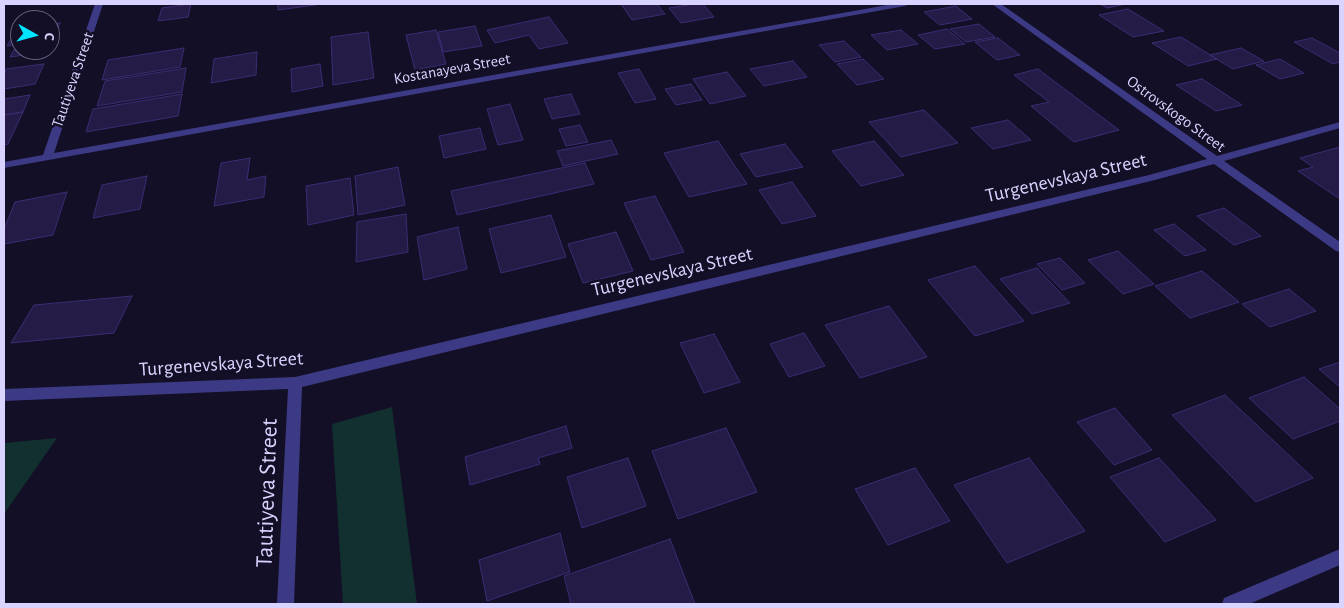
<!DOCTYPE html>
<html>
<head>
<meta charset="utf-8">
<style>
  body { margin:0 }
  #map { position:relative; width:1344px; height:608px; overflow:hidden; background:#130f26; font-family:"Alegreya Sans",sans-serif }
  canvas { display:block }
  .frame { position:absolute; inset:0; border:5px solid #d9d4ff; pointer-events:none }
  .north { position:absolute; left:10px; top:10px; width:50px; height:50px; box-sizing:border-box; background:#130f26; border:1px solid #625e7d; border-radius:50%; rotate:97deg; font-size:14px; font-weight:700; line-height:20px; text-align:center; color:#d9d4ff }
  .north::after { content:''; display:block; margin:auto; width:18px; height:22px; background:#00e5ff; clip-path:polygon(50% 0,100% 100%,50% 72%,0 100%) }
</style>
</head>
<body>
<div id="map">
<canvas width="1344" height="608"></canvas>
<div class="frame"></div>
<div class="north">С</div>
</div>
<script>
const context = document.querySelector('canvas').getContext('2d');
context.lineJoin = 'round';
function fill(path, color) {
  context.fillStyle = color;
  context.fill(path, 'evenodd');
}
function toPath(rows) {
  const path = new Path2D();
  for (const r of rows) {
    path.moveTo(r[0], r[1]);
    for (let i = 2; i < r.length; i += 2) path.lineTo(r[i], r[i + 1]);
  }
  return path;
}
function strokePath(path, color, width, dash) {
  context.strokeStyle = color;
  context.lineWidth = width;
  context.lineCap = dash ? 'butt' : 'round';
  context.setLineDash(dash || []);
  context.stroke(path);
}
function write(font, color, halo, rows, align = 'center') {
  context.font = font + ' "Alegreya Sans",sans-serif';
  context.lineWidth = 5;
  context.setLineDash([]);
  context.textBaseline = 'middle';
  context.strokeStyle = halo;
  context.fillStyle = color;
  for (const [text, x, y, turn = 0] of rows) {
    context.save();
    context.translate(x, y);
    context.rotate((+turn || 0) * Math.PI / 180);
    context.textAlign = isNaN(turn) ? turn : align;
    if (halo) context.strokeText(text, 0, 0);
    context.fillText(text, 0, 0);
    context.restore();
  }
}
fill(toPath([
  [392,407,417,604,343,604,332,424],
  [57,438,4,514,4,443]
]), '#12302f');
const building = toPath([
  [191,4,188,17,158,21,162,8,191,4],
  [278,4,322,4,278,10,278,4],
  [621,4,657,4,665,14,632,20,621,4],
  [694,4,703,4,714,17,681,23,669,8,694,4],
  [1100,4,1126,4,1107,8,1100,4],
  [956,6,972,19,940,25,924,12,956,6],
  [1128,9,1164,31,1133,37,1099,15,1128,9],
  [549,17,568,43,539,49,529,35,495,43,487,30,549,17],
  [60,23,50,45,50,25,60,23],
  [979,24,995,37,966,42,950,29,979,24],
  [475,26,482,46,443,52,438,32,475,26],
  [20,29,20,50,48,50,47,52,10,57,17,45,7,46,16,30,20,29],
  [947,29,965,44,935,49,918,35,947,29],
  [436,30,446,64,415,70,406,35,436,30],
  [901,30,918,44,887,50,871,35,901,30],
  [368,32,374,78,333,85,331,37,368,32],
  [1181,37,1217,59,1188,66,1152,43,1181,37],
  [998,38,1020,55,997,60,975,42,998,38],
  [1312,38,1340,53,1340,62,1333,64,1294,42,1312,38],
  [844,41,861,57,835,62,819,45,844,41],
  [184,48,180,67,102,80,108,60,184,48],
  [1241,48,1264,61,1233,69,1210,55,1241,48],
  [257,52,256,75,211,83,214,59,257,52],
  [863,59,884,79,857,85,837,64,863,59],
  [1280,59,1304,73,1280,79,1256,65,1280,59],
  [793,61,807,77,764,86,750,69,793,61],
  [44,64,35,84,4,89,4,74,6,69,44,64],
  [320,64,323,86,292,92,291,69,320,64],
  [186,68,182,92,97,106,105,81,186,68],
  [639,69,656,99,635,103,618,73,639,69],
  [1038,69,1119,130,1074,142,1031,106,1049,102,1014,75,1038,69],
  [727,72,746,96,710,104,693,79,727,72],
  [1202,79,1242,105,1216,111,1176,85,1202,79],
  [691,84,702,100,676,105,665,89,691,84],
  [182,94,178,116,86,132,93,109,182,94],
  [571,94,580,114,552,119,544,99,571,94],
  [30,95,23,112,4,115,4,99,30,95],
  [510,104,523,140,498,145,487,109,510,104],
  [924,110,958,143,901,157,869,122,924,110],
  [23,112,8,144,4,145,4,115,23,112],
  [1008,120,1031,140,993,149,971,128,1008,120],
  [580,125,588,142,566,146,559,129,580,125],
  [480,128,486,149,444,158,439,136,480,128],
  [611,140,618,154,563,166,557,151,611,140],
  [718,141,747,184,689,197,664,153,718,141],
  [874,141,904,175,861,186,832,151,874,141],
  [785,144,803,167,756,177,740,154,785,144],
  [1340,147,1340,199,1298,171,1313,167,1300,158,1340,147],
  [250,158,247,180,266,176,264,197,214,206,221,163,250,158],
  [585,163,594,184,457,215,451,191,585,163],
  [398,167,405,205,358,215,355,176,398,167],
  [147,176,140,209,93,218,102,185,147,176],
  [350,178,354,215,308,225,306,186,350,178],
  [792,182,816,216,782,224,759,190,792,182],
  [67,192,53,235,4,244,4,229,15,202,67,192],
  [655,196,684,252,651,260,624,203,655,196],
  [1224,208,1261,236,1234,245,1197,216,1224,208],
  [406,214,408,252,356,262,357,222,406,214],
  [551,215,566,257,501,273,489,229,551,215],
  [1174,224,1206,250,1185,256,1154,230,1174,224],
  [458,227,467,269,424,280,417,237,458,227],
  [616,232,633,271,583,283,568,244,616,232],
  [1118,251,1154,284,1123,294,1088,260,1118,251],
  [1060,258,1085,283,1062,290,1037,264,1060,258],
  [975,266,1024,321,975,336,928,280,975,266],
  [1037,268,1070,303,1032,314,1000,279,1037,268],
  [1202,271,1239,302,1190,318,1155,286,1202,271],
  [1289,289,1316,311,1270,327,1242,304,1289,289],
  [132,296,114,333,11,343,34,305,132,296],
  [889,306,927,357,860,378,825,325,889,306],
  [804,333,825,366,789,377,770,344,804,333],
  [714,334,740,382,704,393,680,343,714,334],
  [1340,362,1340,387,1319,369,1340,362],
  [1304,377,1340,409,1340,421,1293,439,1249,398,1304,377],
  [1225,395,1313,478,1256,502,1172,415,1225,395],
  [1115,408,1152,450,1114,465,1077,422,1115,408],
  [566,426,572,448,538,458,540,464,470,485,465,457,566,426],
  [726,428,757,492,678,519,652,451,726,428],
  [628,458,646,506,582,528,567,477,628,458],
  [1029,458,1085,531,1007,563,954,485,1029,458],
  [1159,458,1216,520,1165,542,1110,477,1159,458],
  [915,468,950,521,888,545,855,489,915,468],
  [560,533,570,572,487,601,479,560,560,533],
  [670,539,695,604,571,604,564,576,670,539]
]);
fill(building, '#241b47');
strokePath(building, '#3b2d73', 1);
fill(toPath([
  [95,4,103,4,54,153,893,4,909,4,905,6,4,168,4,162,43,155,95,4],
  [992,4,1001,4,1217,156,1340,122,1340,128,1224,161,1340,242,1340,252,1336,251,1214,164,1151,181,302,387,294,604,277,604,288,389,4,401,4,389,295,377,1149,175,1207,159,992,4],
  [1340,549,1340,565,1249,604,1222,604,1224,598,1340,549]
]), '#3d3a85');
write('16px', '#d9d4ff', '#130f26', [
  ["Kostanayeva Street",452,69,-10],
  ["Tautiyeva Street",73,80,-71],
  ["Ostrovskogo Street",1176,114,36]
]);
write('20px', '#d9d4ff', '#130f26', [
  ["Turgenevskaya Street",1066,178,-13],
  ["Turgenevskaya Street",672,272,-13],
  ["Turgenevskaya Street",221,364,-4]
]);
write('24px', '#d9d4ff', '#130f26', [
  ["Tautiyeva Street",267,493,-88]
]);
</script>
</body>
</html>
